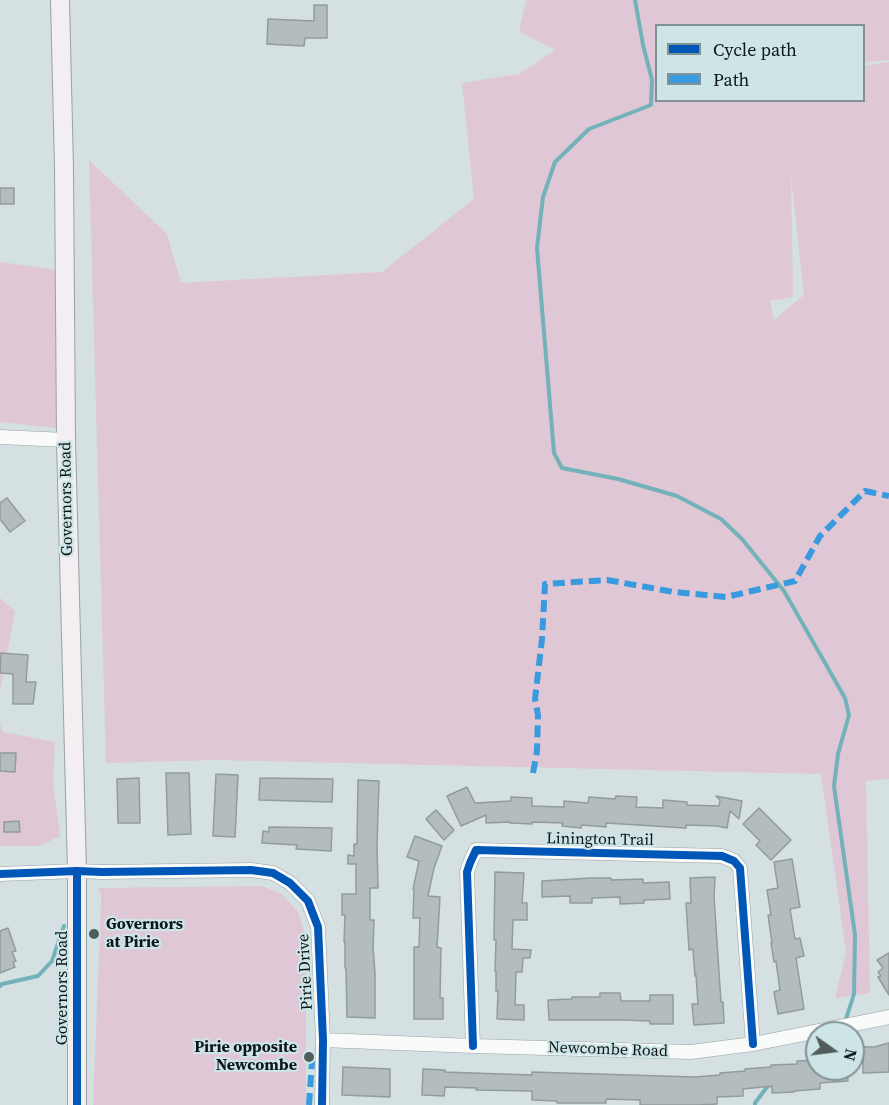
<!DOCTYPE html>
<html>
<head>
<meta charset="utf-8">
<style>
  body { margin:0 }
  #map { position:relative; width:889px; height:1105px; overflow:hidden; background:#d4e0e1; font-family:"Source Serif 4",serif }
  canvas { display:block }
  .legend { position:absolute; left:655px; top:24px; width:210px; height:78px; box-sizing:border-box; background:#cee5e7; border:2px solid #819293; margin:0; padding:8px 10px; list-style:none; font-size:18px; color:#0d1516 }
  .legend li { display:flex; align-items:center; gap:12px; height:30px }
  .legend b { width:30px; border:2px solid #819293 }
  .north { position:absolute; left:805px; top:1021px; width:60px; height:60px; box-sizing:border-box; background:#cee5e7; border:2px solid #819293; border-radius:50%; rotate:104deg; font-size:16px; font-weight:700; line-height:24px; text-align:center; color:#0d1516 }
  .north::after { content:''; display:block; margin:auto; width:21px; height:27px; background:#535c5d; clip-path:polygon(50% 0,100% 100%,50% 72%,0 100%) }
</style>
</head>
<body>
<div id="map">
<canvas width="889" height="1105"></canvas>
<ul class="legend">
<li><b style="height:8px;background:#0057b8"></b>Cycle path</li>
<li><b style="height:8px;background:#3a9adf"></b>Path</li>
</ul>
<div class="north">N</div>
</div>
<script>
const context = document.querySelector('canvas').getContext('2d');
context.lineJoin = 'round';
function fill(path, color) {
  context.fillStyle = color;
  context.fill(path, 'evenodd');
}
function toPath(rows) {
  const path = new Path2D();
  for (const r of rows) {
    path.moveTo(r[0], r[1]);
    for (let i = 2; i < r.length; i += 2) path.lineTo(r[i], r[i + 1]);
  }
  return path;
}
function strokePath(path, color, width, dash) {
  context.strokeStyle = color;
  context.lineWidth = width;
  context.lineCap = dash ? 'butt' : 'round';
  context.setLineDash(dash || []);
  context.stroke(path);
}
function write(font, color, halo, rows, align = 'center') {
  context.font = font + ' "Source Serif 4",serif';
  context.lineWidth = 4.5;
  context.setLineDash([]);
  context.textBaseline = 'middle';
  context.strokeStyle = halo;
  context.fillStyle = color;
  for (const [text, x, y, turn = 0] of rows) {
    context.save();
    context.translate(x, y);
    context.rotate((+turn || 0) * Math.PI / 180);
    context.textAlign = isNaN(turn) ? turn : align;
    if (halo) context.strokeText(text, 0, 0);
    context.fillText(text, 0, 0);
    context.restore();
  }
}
fill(toPath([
  [526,0,889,0,889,60,864,62,864,26,656,26,656,100,864,100,864,66,889,62,889,779,866,781,870,993,835,998,846,952,821,774,215,760,106,763,89,160,167,234,181,283,382,272,474,199,462,83,519,74,555,50,519,31],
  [791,176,804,295,774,320,770,301,793,297],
  [0,262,57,270,56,428,0,422],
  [0,598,15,611,0,691],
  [0,724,3,732,55,742,53,782,60,836,40,846,0,846],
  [262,886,282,894,298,912,306,938,306,1105,93,1105,101,904,101,895,98,888]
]), '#dfc7d5');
strokePath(toPath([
  [635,0,643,45,652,80,651,105,589,129,555,162,543,197,537,248,554,453,562,468,618,479,677,496,721,519,742,539,784,591,845,698,849,715,838,754,834,786,855,935,854,994,845,1022],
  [0,986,2,984,38,976,52,961,64,926],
  [755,1105,755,1103,767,1087,772,1084]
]), '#73b2b9', 4);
const building = toPath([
  [314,5,327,5,327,38,305,38,304,46,267,44,268,19,314,21,314,5],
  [0,188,14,188,14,204,0,204,0,188],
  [7,498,25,521,10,532,0,519,0,503,7,498],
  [1,653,28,655,26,682,36,682,33,704,13,704,13,674,0,673,1,653],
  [0,753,16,753,15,772,0,771,0,753],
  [166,773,189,773,191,834,168,835,166,773],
  [216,774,238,775,235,837,213,836,216,774],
  [139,778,140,823,118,823,117,779,139,778],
  [260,778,333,779,332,802,259,800,260,778],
  [358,780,379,781,377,844,378,888,370,888,370,920,374,920,373,947,375,973,375,1018,347,1017,346,968,345,968,345,942,344,942,345,915,342,915,342,894,356,894,356,864,348,864,348,855,354,856,354,844,357,844,358,780],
  [467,787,475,803,511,801,511,797,532,798,532,806,564,807,564,801,588,803,589,797,615,799,616,796,637,797,636,807,663,808,663,800,687,802,687,805,719,806,720,800,716,796,742,801,739,819,730,811,727,828,717,826,686,825,686,828,606,823,606,827,582,825,581,828,562,826,563,823,532,822,532,824,510,823,510,822,486,823,486,815,461,826,447,796,467,787],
  [759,808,791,840,771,860,756,845,760,841,743,824,759,808],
  [436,810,454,830,444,840,426,819,436,810],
  [19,821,20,832,4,832,4,822,19,821],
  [269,827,332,828,331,851,296,849,297,845,262,843,263,831,269,832,269,827],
  [415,836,442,846,434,868,428,896,440,897,437,947,441,948,440,998,443,998,443,1019,414,1019,414,947,419,947,420,918,413,918,414,890,413,889,419,861,407,857,415,836],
  [792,859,800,907,790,909,795,939,800,938,804,956,796,958,804,1009,778,1014,774,992,780,990,776,961,774,962,771,943,772,943,768,915,771,915,767,890,778,888,774,862,792,859],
  [495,872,524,873,522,903,527,903,527,920,513,920,512,949,531,950,530,958,523,958,522,972,516,972,515,1005,524,1005,524,1020,497,1019,498,991,496,991,496,971,495,971,496,940,494,940,495,872],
  [715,877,714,897,721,1002,723,1002,724,1023,694,1025,692,1004,698,1004,696,975,695,976,693,949,689,950,686,903,691,903,690,878,715,877],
  [591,878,611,878,611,880,643,879,643,883,669,882,670,899,644,900,644,903,620,904,620,897,592,898,592,903,570,903,570,896,542,897,542,881,591,878],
  [8,928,16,951,12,952,16,961,13,962,15,967,0,973,0,931,8,928],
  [889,953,889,995,878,977,881,976,878,972,883,968,877,960,889,953],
  [600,993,620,993,621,1001,650,1001,650,995,673,995,673,1024,650,1024,650,1021,623,1020,549,1020,548,1000,572,999,572,997,600,997,600,993],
  [889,1043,889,1072,863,1073,863,1047,874,1047,889,1043],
  [817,1060,817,1069,847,1069,848,1081,820,1083,820,1089,794,1091,794,1092,772,1093,772,1086,743,1089,743,1096,717,1097,717,1104,699,1105,640,1105,640,1100,606,1099,606,1103,557,1103,557,1101,532,1100,532,1091,476,1090,477,1088,445,1087,444,1096,422,1095,423,1069,445,1070,445,1072,472,1073,532,1075,532,1072,695,1077,720,1075,720,1073,745,1071,745,1069,771,1067,771,1065,797,1064,797,1061,817,1060],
  [343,1067,390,1069,390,1097,342,1095,343,1067]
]);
fill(building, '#b3bdbd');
strokePath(building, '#929b9d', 1.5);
const minor = toPath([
  [0,437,66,440],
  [0,874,77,871,102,872,251,870,273,873,290,883,308,901,318,927,323,1040,322,1105],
  [323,1040,473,1046,691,1052,753,1044,889,1017],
  [473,1046,467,872,470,863,476,850,722,856,734,861,740,868,753,1044]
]);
const secondary = toPath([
  [60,0,64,168,66,440,77,871,77,1105]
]);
strokePath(minor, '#99a2a3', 15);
strokePath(secondary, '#99a2a3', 20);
strokePath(minor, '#f9fafa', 14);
strokePath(secondary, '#f2eef1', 18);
strokePath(toPath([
  [533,773,537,751,538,715,535,699,542,639,545,584,607,580,674,592,726,597,795,581,820,536,865,491,889,496],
  [309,1105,312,1061]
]), '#3a9adf', 6, [12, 6]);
strokePath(toPath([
  [77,871,77,1105],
  [0,874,77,871,102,872,251,870,273,873,290,883,308,901,318,927,323,1040,322,1105],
  [473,1046,467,872,470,863,476,850,722,856,734,861,740,868,753,1044]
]), '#0057b8', 8);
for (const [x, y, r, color] of [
  [94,934,6,"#535c5d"],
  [309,1057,6,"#535c5d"]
]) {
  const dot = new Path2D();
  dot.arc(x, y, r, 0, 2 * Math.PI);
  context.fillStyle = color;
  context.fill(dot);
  strokePath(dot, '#cee5e7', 2);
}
write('16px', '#0d1516', '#cee5e7', [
  ["Governors Road",67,499,-91],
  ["Linington Trail",600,840,1],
  ["Pirie Drive",306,972,-93],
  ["Governors Road",63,988,-90],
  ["Newcombe Road",608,1050,2]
]);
write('bold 16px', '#0d1516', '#cee5e7', [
  ["Governors",106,925],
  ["at Pirie",106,943],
  ["Pirie opposite",297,1048,"right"],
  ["Newcombe",297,1066,"right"]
], 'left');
</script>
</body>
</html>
